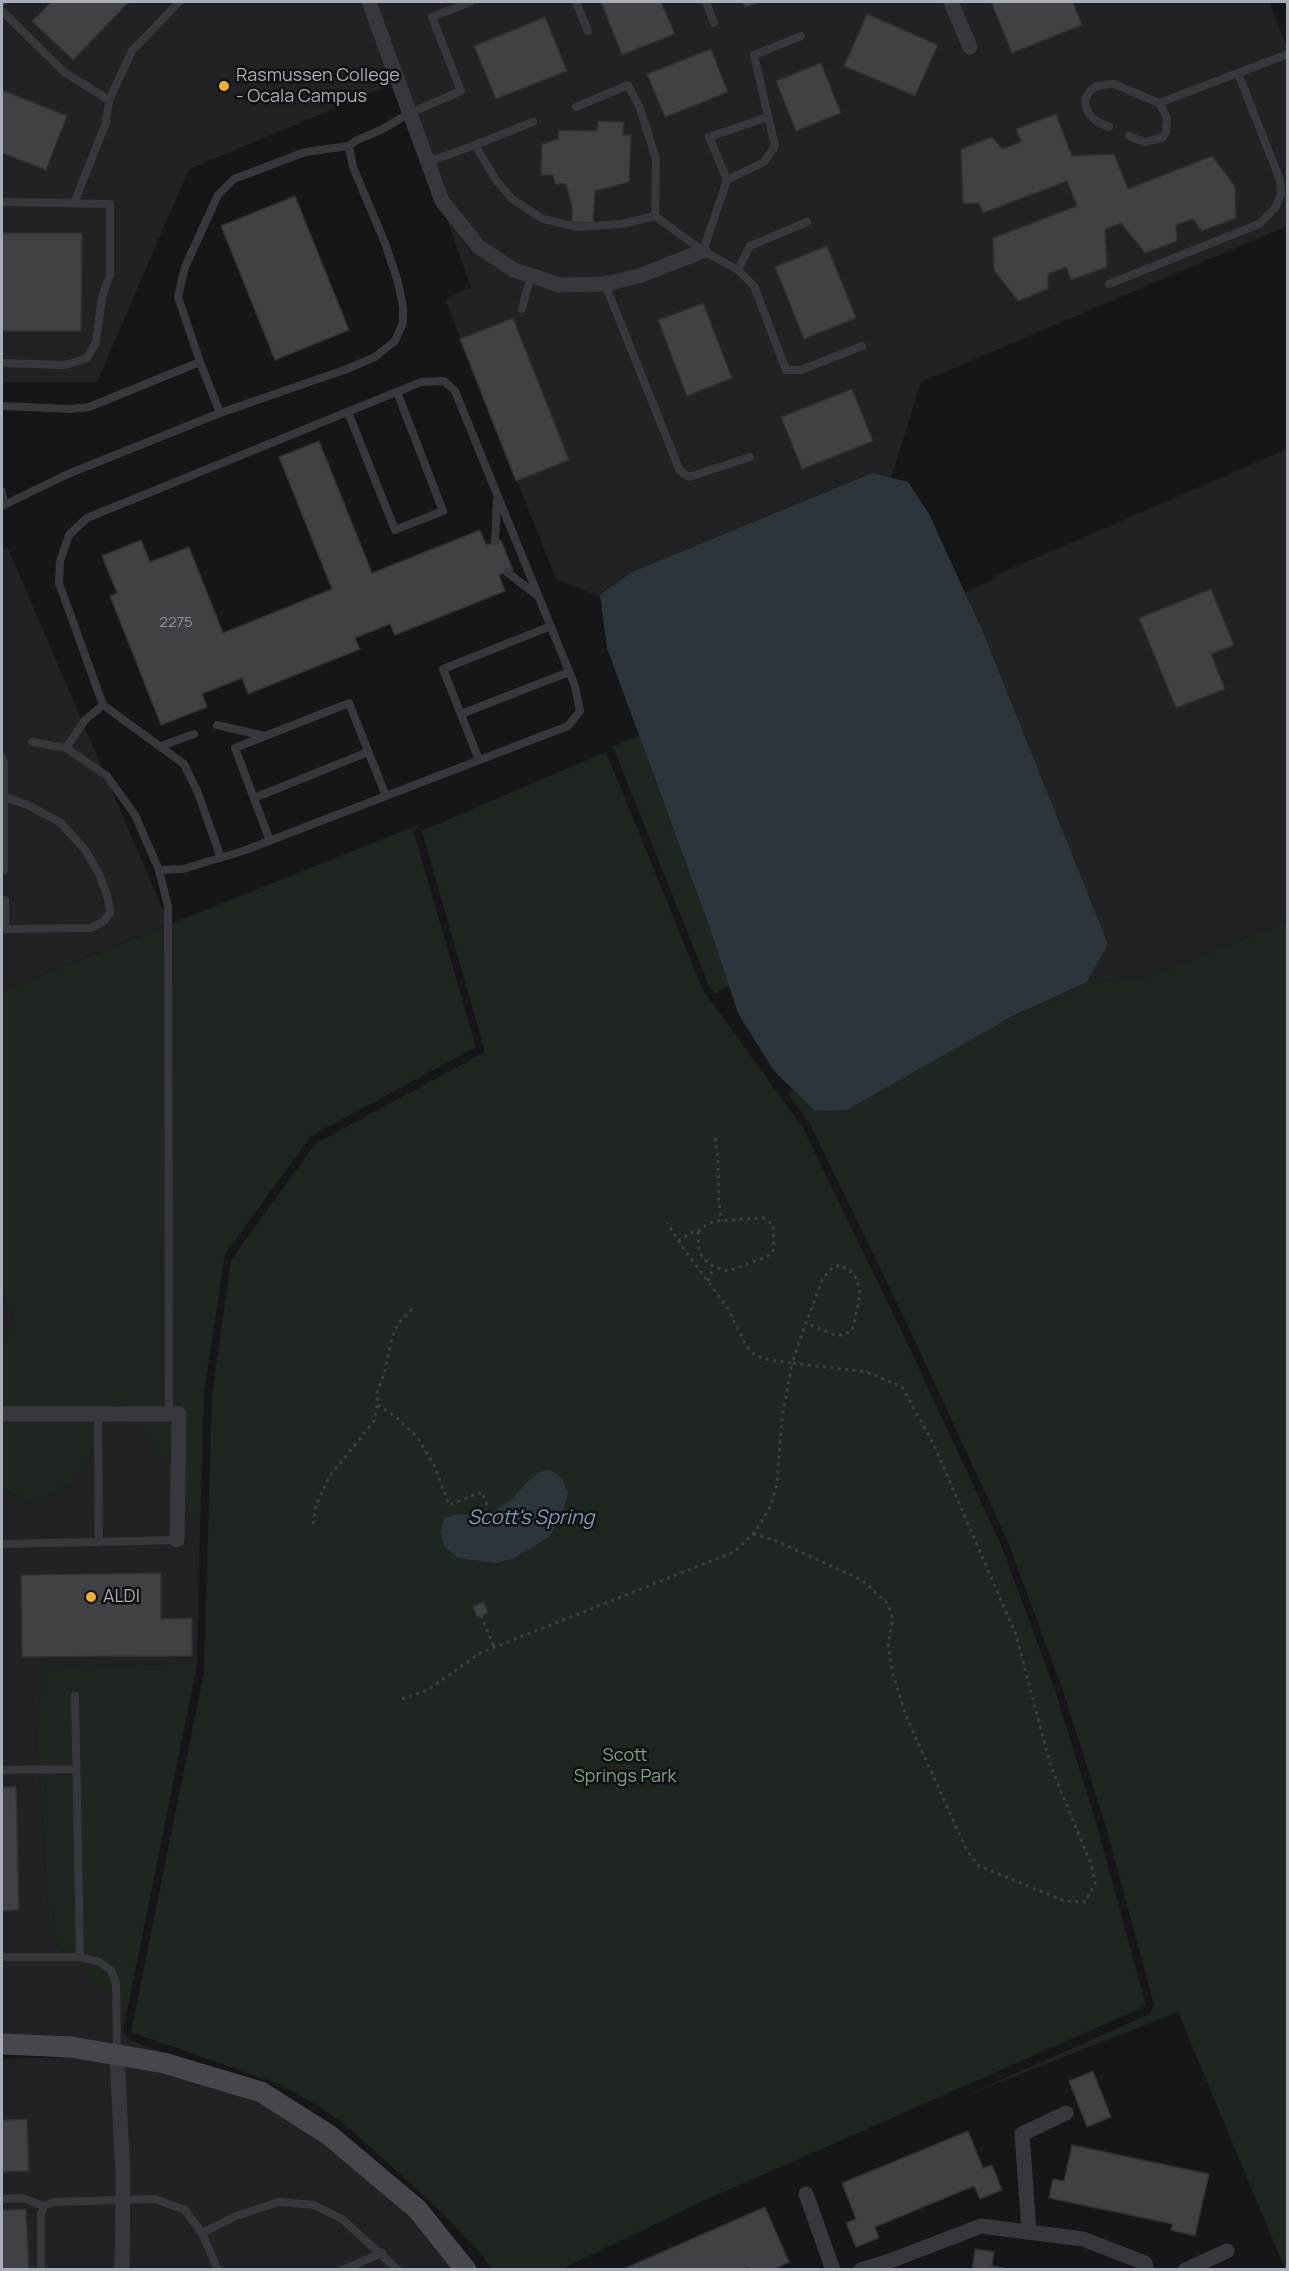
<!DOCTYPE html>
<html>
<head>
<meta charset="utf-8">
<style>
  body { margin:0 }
  #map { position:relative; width:1289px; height:2271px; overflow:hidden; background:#161618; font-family:Manrope,sans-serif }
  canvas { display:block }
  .frame { position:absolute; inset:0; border:3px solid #a8adb8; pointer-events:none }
</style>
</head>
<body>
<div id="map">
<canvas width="1289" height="2271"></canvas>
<div class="frame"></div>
</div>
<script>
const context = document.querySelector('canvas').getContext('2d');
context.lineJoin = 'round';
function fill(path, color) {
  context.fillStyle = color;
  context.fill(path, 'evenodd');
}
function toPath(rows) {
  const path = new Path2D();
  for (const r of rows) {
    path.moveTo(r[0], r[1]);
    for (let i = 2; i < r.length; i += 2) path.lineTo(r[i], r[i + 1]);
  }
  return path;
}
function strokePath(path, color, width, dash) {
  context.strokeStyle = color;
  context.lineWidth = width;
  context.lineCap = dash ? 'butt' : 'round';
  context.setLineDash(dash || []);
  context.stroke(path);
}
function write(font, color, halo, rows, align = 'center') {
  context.font = font + ' Manrope,sans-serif';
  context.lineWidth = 5;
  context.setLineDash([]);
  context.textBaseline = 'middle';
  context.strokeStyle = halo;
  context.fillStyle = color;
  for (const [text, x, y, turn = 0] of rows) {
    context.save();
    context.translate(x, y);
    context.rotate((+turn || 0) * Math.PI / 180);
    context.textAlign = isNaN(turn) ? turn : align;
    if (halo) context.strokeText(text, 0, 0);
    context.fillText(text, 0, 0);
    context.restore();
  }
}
fill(toPath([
  [2,2,1269,2,1287,47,1287,226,921,382,891,478,871,473,632,572,600,593,600,597,556,579,445,299,471,287,398,82,189,169,97,382,2,382],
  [1287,449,1287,921,1146,977,1087,982,1108,944,965,592,993,580,992,577],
  [8,548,169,924,2,991,2,550],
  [2,1289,13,1320,2,1348],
  [121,1399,153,1448,200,1528,197,1663,42,1668,37,1736,50,1937,127,2011,123,2030,129,2040,167,2054,2,2034,2,1487,33,1506,75,1480],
  [71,2057,163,2073,258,2102,324,2143,411,2216,454,2269,2,2269,2,2059]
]), '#222225');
fill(toPath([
  [639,736,708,923,729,986,715,994,709,986,614,749,611,747],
  [606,752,703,990,803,1128,903,1334,1001,1545,1055,1690,1098,1829,1146,2006,701,2202,560,2270,492,2269,477,2249,440,2211,354,2132,318,2105,276,2083,131,2032,204,1672,212,1395,231,1260,315,1144,485,1052,422,831],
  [418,825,414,833,476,1047,311,1136,225,1254,204,1393,200,1528,153,1448,121,1400,75,1480,33,1506,2,1487,2,1348,13,1320,2,1289,2,991],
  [1287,921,1287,2269,1285,2269,1178,2012,960,2098,1150,2014,1154,2005,1106,1827,1062,1688,1008,1542,910,1330,810,1124,788,1094,793,1090,815,1111,1087,982,1146,977],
  [197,1663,196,1670,127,2011,50,1937,37,1736,42,1668]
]), '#1e261f');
fill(toPath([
  [872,473,908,482,929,514,982,630,1108,944,1087,982,1009,1018,847,1110,815,1111,774,1071,738,1013,708,923,607,648,600,594,632,572],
  [550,1470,562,1478,568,1493,563,1513,549,1537,514,1558,496,1563,458,1558,444,1546,441,1532,444,1518,457,1514,475,1516,493,1512,513,1498,527,1482,540,1472]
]), '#2c353c');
const building = toPath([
  [51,2,129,2,73,60,32,21,51,2],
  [601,2,661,2,675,34,622,55,601,2],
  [743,2,760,2,745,7,743,2],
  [991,2,1073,2,1082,25,1012,53,991,2],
  [867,14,938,45,915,96,844,66,867,14],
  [545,17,567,71,496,99,474,46,545,17],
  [711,49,728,92,665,117,647,74,711,49],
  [821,63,841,113,796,131,776,81,821,63],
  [2,90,67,116,46,170,2,153,2,90],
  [1056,114,1072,156,1114,154,1128,189,1212,156,1235,186,1236,218,1202,231,1193,219,1176,225,1177,241,1145,253,1121,223,1105,229,1107,267,1071,280,1066,267,1048,274,1048,289,1018,301,994,270,993,238,1077,206,1067,181,983,213,979,203,963,204,961,149,992,137,1002,149,1021,142,1016,129,1056,114],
  [598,121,624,122,623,135,631,135,629,182,595,191,593,223,572,222,572,206,566,184,555,184,553,175,541,175,542,144,558,139,559,130,597,131,598,121],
  [295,196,349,330,275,360,221,226,295,196],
  [2,233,82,233,81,331,2,331,2,233],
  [827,246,856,318,804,339,775,267,827,246],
  [703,303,732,378,687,396,658,320,703,303],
  [513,318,569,460,516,481,460,339,513,318],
  [852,389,873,441,802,469,781,417,852,389],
  [319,441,372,573,480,530,486,545,501,540,513,570,499,575,505,591,395,635,390,624,355,638,360,649,248,694,242,678,202,694,207,707,161,725,110,596,117,593,102,556,141,540,150,562,189,547,223,633,332,589,279,457,319,441],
  [1211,589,1234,645,1211,654,1225,689,1176,708,1139,618,1211,589],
  [161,1573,161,1619,192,1618,192,1656,22,1657,21,1575,161,1573],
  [484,1602,488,1613,477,1617,473,1606,484,1602],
  [2,1787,16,1787,19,1910,2,1911,2,1787],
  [1093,2071,1111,2117,1087,2127,1069,2081,1093,2071],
  [27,2119,29,2171,2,2172,2,2120,27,2119],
  [968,2131,983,2168,992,2165,1002,2190,980,2199,974,2186,875,2227,879,2238,856,2247,846,2223,856,2219,842,2183,968,2131],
  [1072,2145,1209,2174,1195,2236,1171,2230,1173,2224,1049,2198,1053,2179,1064,2181,1072,2145],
  [765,2207,789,2262,772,2270,749,2270,748,2267,741,2270,621,2270,765,2207],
  [26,2209,29,2270,2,2270,2,2210,26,2209],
  [975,2249,994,2252,992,2266,1014,2270,972,2270,975,2249]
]);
fill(building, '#404145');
strokePath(building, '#303034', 1.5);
strokePath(toPath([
  [715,1138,718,1159,719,1204,722,1221],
  [678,1241,692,1232,698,1232,699,1251,704,1259,714,1267,728,1271,764,1258,772,1253,774,1248,773,1225,764,1218,715,1221,706,1225,698,1232],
  [708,1281,714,1267],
  [378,1405,397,1418,418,1438,435,1467,449,1505,482,1492,488,1507],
  [313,1524,316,1505,329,1477,374,1421,377,1405,377,1393,385,1371,392,1337,398,1324,412,1309],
  [753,1534,774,1540,862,1580,888,1604,893,1619,888,1644,893,1675,906,1716,967,1851,979,1866,1065,1901,1085,1902,1095,1883,1091,1864,1051,1767,1016,1635,934,1445,902,1387,867,1372,792,1363,806,1323,823,1278,832,1268,840,1265,850,1271,857,1279,860,1293,854,1325,851,1331,843,1335,835,1335,806,1323],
  [481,1615,494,1647],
  [402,1699,428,1690,480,1653,734,1552,753,1534,762,1521,771,1505,777,1483,782,1418,792,1363,765,1359,754,1354,747,1347,727,1307,683,1248,667,1223]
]), '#3d3f44', 3, [3, 4.5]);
strokePath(toPath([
  [576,2,588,31],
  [706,2,714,23],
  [2,3,3,2],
  [2,11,64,72,109,100,132,51,179,2],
  [1159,103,1288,54],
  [576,107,628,85,640,108,656,159,655,216],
  [1109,127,1096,121,1089,114,1086,106,1085,99,1090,91,1097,86,1114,84,1159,103,1167,118,1166,132,1162,138,1144,142,1129,136],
  [475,145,533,122],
  [428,162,475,145,496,180,512,199,543,219,578,227,622,224,655,216,703,251,738,270,754,286,786,370,801,370,862,346],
  [727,180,709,137,768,117],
  [2,202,110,204,110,275,102,297,96,342,87,358,65,365,2,363],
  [74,203,106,123,109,100],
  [703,251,727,180,764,162,775,146,754,55,801,36],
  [738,270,750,246,807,222],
  [605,284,680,471,689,477,750,457],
  [1109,284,1259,224,1275,208,1281,195,1280,180,1238,73],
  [522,309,531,275],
  [200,362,178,297,185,267,218,195,234,179,305,152,349,146],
  [2,406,71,409,89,407,200,362,220,413],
  [348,412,395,530,443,511,397,392],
  [2,492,4,504],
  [2,506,68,474,220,413,347,369,375,357,395,341,403,323,403,307,398,282,385,243,353,167,349,146,357,140,381,130,410,113,461,91,432,17,470,2],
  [495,542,497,499],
  [507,572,539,597],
  [103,705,184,764,198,793,221,858],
  [461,714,569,672],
  [217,725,265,736],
  [32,742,66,748,107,776,135,815,159,870,183,869,243,851,568,726,580,711,575,686,455,391,444,381,421,382,87,518,69,535,60,561,59,583,103,705,85,720,66,748],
  [161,746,194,734],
  [2,758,4,762,4,870],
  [479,760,443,669,551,626],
  [2,796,28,805,61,823,86,851,100,876,108,899,110,913,104,921,91,928,5,929,5,900],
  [254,798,368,752],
  [270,841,235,748,349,703,386,796],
  [159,870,168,906,169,1414],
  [98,1414,99,1542],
  [2,1544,177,1540],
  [75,1696,80,1957],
  [2,1770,76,1769],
  [2,1957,80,1957,99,1962,111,1970,116,1983,117,2053],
  [2,2199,22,2198,44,2206],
  [202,2233,236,2216,279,2202,314,2205,342,2219,398,2270],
  [41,2270,41,2213,44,2206,54,2202,155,2199,185,2210,202,2233,218,2270],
  [342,2270,382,2253]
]), '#37383d', 8);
strokePath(toPath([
  [369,2,442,201,478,246,514,270,560,285,605,284,639,276,703,251],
  [951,2,970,47],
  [2,1414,179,1414,177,1540],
  [117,2055,123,2177,122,2270],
  [806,2194,833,2270],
  [1029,2232,1022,2134,1066,2113],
  [861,2270,890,2261,981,2226,1083,2239,1145,2263,1147,2270],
  [1185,2270,1227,2251]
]), '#37383d', 15);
strokePath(toPath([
  [2,2044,71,2047,164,2063,261,2092,329,2135,417,2209,466,2270]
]), '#45474d', 21);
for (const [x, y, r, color] of [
  [224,86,6,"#f2b134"],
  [91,1597,6,"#f2b134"]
]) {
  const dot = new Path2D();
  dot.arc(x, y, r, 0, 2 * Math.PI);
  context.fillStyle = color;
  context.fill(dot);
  strokePath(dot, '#111113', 2);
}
write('15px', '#8e929b', null, [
  ["2275",176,623]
]);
write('18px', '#a8adb8', '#111113', [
  ["Rasmussen College",236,76],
  ["- Ocala Campus",236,97],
  ["ALDI",103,1597]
], 'left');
write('18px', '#7fa381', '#111113', [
  ["Scott",625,1756],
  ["Springs Park",625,1777]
]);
write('italic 20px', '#7f9bb3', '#111113', [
  ["Scott's Spring",531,1518]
]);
</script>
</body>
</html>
